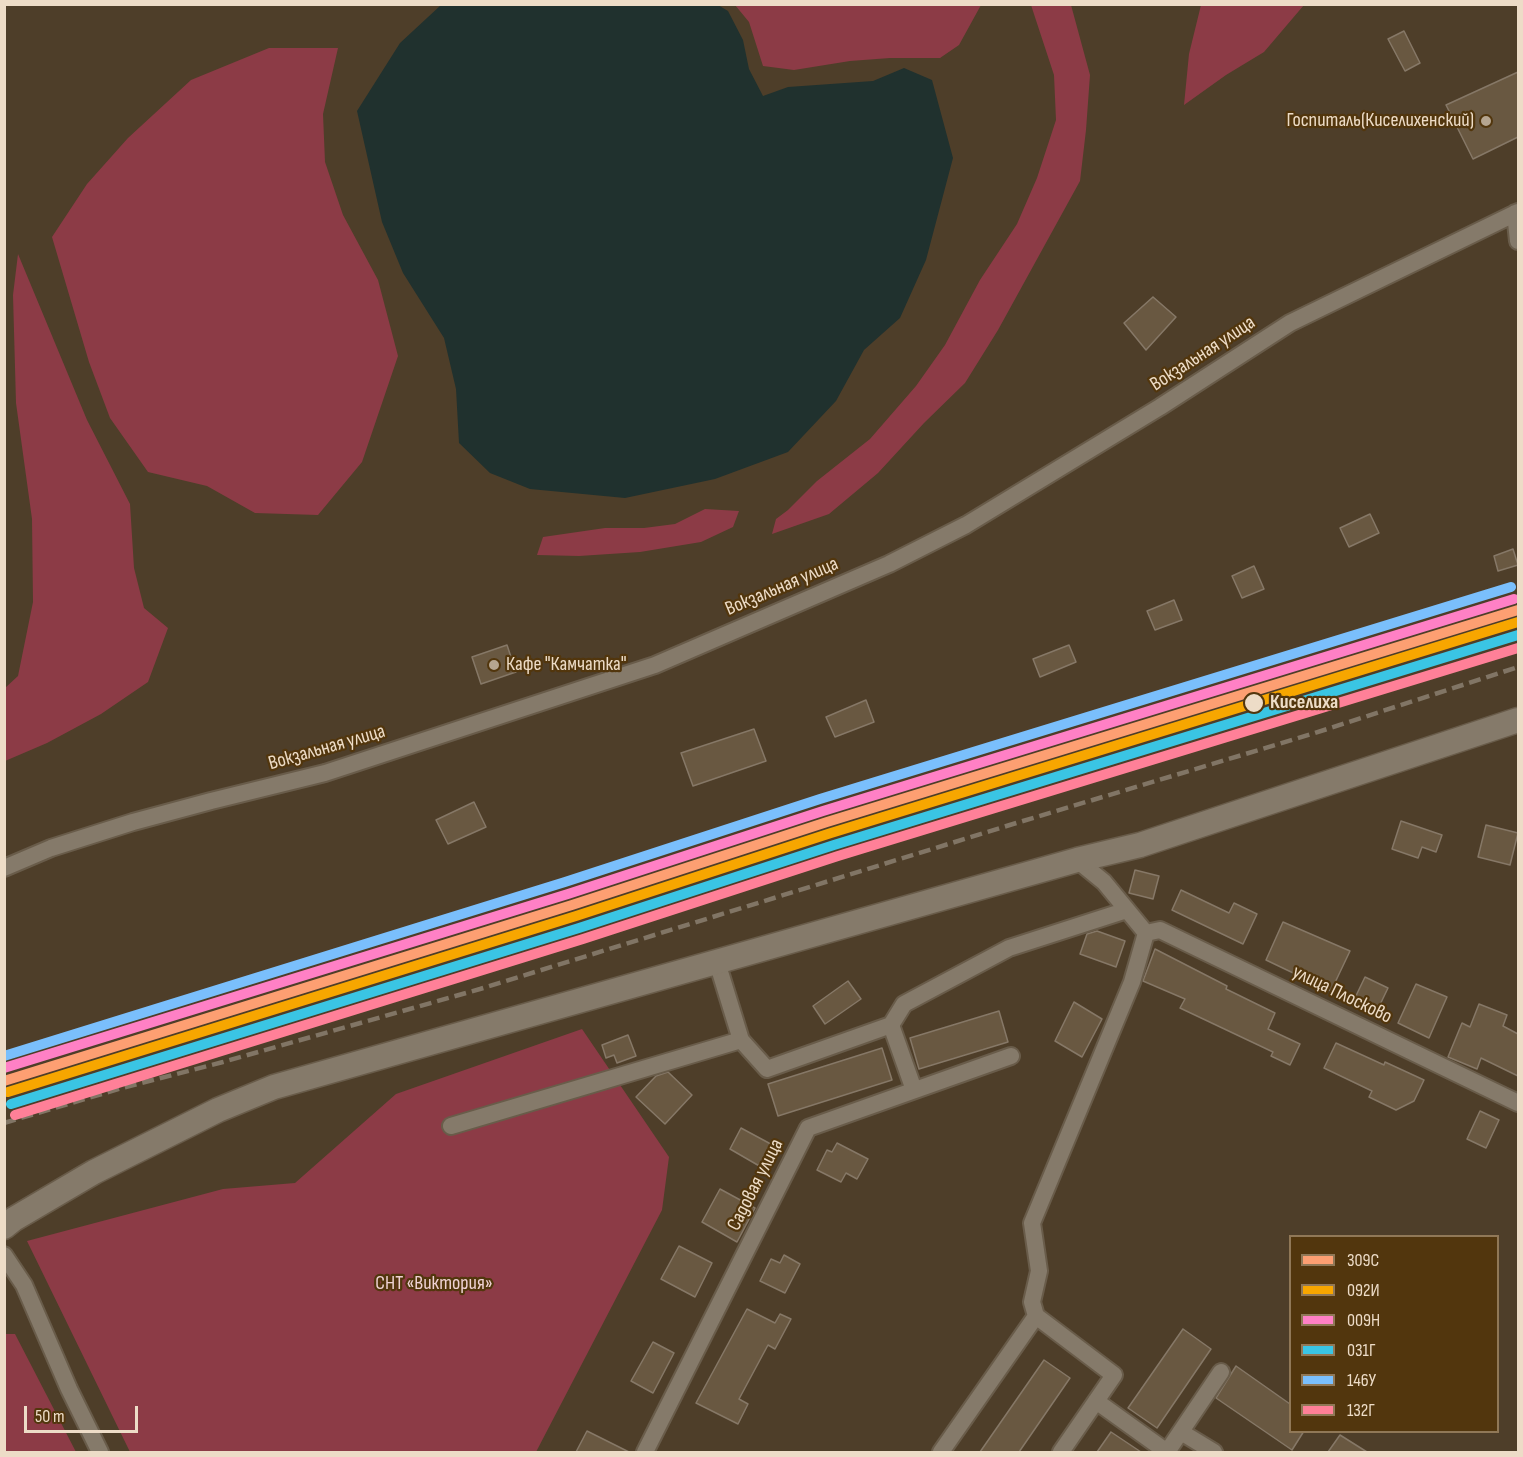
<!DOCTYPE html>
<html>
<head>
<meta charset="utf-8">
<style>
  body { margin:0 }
  #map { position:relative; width:1523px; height:1457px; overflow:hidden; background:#4e3e29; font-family:"Sofia Sans Condensed",sans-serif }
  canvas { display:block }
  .frame { position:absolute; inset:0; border:6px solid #eddcc7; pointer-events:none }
  .legend { position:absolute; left:1289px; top:1235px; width:210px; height:198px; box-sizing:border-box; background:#52360d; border:2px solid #907857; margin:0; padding:8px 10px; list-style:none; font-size:18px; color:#eddcc7 }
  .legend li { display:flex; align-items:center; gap:12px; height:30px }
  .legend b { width:30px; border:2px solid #907857 }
  .scale { position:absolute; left:24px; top:1406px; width:114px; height:27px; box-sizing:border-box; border:3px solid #eddcc7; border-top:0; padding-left:8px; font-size:18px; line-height:21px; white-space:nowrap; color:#eddcc7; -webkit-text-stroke:4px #52360d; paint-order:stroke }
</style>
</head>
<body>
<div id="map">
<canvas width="1523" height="1457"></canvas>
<div class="frame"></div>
<ul class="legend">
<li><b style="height:8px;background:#fd9f72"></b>309С</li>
<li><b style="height:8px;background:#f7a600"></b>092И</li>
<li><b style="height:8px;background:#ff80c5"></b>009Н</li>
<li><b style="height:8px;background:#3ac5e4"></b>031Г</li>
<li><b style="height:8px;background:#7abffc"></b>146У</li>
<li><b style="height:8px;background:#ff8098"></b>132Г</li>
</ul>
<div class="scale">50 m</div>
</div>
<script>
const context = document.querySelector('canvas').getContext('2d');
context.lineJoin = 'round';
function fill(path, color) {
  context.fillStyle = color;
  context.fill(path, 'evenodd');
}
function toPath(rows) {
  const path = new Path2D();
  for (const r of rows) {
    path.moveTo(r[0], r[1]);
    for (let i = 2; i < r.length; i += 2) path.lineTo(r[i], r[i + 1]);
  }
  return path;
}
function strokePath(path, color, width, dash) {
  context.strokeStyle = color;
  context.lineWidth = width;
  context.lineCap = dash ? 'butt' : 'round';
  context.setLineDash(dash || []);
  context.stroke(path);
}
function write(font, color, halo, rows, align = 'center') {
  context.font = font + ' "Sofia Sans Condensed",sans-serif';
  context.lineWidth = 4.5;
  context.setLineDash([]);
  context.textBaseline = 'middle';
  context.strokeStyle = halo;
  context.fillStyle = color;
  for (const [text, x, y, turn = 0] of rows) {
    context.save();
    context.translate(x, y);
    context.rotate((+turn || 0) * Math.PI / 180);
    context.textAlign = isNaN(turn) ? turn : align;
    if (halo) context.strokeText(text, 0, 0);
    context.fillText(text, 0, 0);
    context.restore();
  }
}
fill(toPath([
  [735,5,981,5,959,45,940,58,890,58,850,61,794,70,763,66,749,22],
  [1031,5,1071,5,1090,75,1086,130,1080,181,998,330,965,383,924,423,878,473,829,514,772,534,776,519,788,510,817,481,870,439,916,386,945,345,980,280,1017,224,1037,178,1056,120,1054,75],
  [1201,5,1201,4,1304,5,1264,52,1226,75,1184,105,1189,54],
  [269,48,338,48,323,114,325,162,343,215,378,280,398,356,362,462,318,515,255,513,207,486,148,472,110,418,89,362,52,237,87,184,128,138,191,80],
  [18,254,87,420,130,504,134,568,144,608,168,628,148,682,101,714,47,743,5,761,5,688,18,676,33,602,32,519,16,403,13,295],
  [705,509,739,511,733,527,701,542,640,552,579,556,537,555,543,537,605,528,644,528,675,524],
  [582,1029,669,1157,662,1210,536,1452,130,1452,27,1241,223,1189,295,1183,396,1094],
  [5,1334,15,1334,76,1452,5,1452]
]), '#8c3b46');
fill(toPath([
  [441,5,718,5,728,11,743,40,749,69,763,96,788,87,873,81,904,68,932,80,953,158,926,260,900,318,864,350,836,401,788,452,715,479,625,498,530,489,490,473,459,443,456,389,444,338,403,273,382,222,357,111,400,43]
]), '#20312e');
const building = toPath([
  [1404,31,1420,63,1405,71,1388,39,1404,31],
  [1518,72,1518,137,1473,159,1446,105,1518,72],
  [1153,297,1176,317,1146,350,1124,323,1153,297],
  [1370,514,1379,533,1349,547,1340,528,1370,514],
  [1513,549,1518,565,1498,571,1494,556,1513,549],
  [1254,566,1264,589,1242,598,1232,576,1254,566],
  [1174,600,1182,620,1155,630,1147,611,1174,600],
  [507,645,516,672,481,684,472,657,507,645],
  [1069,645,1076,662,1040,677,1033,659,1069,645],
  [866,700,874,722,835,737,826,717,866,700],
  [754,729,766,761,693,786,681,753,754,729],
  [474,802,486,827,448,844,436,820,474,802],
  [1401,821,1442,835,1436,852,1422,847,1418,858,1392,849,1401,821],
  [1486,825,1518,833,1510,865,1478,857,1486,825],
  [1135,870,1159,876,1153,899,1129,893,1135,870],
  [1181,890,1229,913,1234,903,1257,914,1243,944,1172,910,1181,890],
  [1283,922,1350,951,1331,991,1266,960,1283,922],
  [1097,931,1125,941,1116,967,1080,954,1087,934,1097,931],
  [1155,949,1227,986,1226,989,1275,1013,1268,1029,1300,1044,1290,1065,1271,1056,1273,1052,1180,1008,1185,999,1143,981,1155,949],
  [1365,977,1388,988,1375,1015,1352,1004,1365,977],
  [848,981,861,999,825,1024,813,1006,848,981],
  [1416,984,1447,997,1429,1038,1398,1023,1416,984],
  [1074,1002,1102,1019,1082,1057,1055,1041,1074,1002],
  [1479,1004,1507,1015,1503,1026,1518,1034,1518,1076,1481,1058,1477,1069,1448,1057,1462,1023,1470,1027,1479,1004],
  [999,1011,1008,1042,919,1069,910,1038,999,1011],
  [628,1035,636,1056,617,1063,614,1055,606,1058,602,1045,628,1035],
  [1336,1043,1384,1065,1385,1062,1424,1080,1414,1101,1396,1110,1369,1097,1372,1091,1324,1068,1336,1043],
  [882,1048,892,1080,778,1116,768,1084,882,1048],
  [668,1072,692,1095,665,1124,636,1097,656,1076,668,1072],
  [1480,1111,1499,1120,1486,1148,1467,1139,1480,1111],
  [741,1128,780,1149,768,1171,730,1149,741,1128],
  [837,1143,868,1159,857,1179,846,1173,841,1182,817,1170,827,1150,832,1152,837,1143],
  [720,1189,755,1208,737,1242,702,1222,720,1189],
  [679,1246,712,1263,695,1297,661,1279,679,1246],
  [784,1255,800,1264,785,1293,760,1281,771,1259,780,1263,784,1255],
  [747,1309,775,1323,780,1314,791,1319,775,1349,768,1345,739,1399,748,1404,738,1424,696,1403,747,1309],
  [1183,1329,1211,1349,1157,1428,1128,1408,1183,1329],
  [653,1342,674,1353,653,1393,631,1381,653,1342],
  [1044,1360,1070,1378,1019,1452,980,1452,1044,1360],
  [1236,1366,1290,1404,1290,1431,1304,1431,1292,1450,1216,1398,1236,1366],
  [587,1431,629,1452,576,1452,587,1431],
  [1111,1432,1141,1452,1097,1452,1111,1432],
  [1340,1435,1367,1452,1328,1452,1340,1435]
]);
fill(building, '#695841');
strokePath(building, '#867867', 1.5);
const street = toPath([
  [1515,213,1518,241],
  [4,868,51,848,133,822,211,801,325,773,655,665,889,564,966,525,1160,407,1290,323,1518,212],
  [1146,933,1160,930,1518,1103],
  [717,962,741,1040,767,1069,891,1025],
  [914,1090,891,1025,904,1004,1009,948,1127,910],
  [451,1126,741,1040],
  [4,1255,24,1285,69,1389,100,1452],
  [1096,1401,1167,1452],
  [1181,1432,1214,1452],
  [645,1452,808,1128,1011,1056],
  [941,1452,1036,1316],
  [1061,1452,1114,1375,1036,1316,1032,1302,1039,1271,1032,1223,1132,982,1146,933,1104,882,1077,860],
  [1167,1452,1221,1372]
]);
const secondary = toPath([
  [4,1227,14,1219,94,1172,218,1110,274,1087,1077,860,1140,845,1518,720]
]);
strokePath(street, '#695c4a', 20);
strokePath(secondary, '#695c4a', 27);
strokePath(street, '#857a6a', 16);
strokePath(secondary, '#857a6a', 24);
strokePath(toPath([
  [4,1123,122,1088,223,1062,480,989,1013,824,1315,733,1518,667]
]), '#817565', 4.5, [12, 6]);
strokePath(toPath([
  [4,1081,572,905,827,822,1518,610]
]), '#fd9f72', 10);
strokePath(toPath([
  [8,1092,576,916,831,833,1518,622]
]), '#f7a600', 10);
strokePath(toPath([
  [4,1068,568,894,823,811,1514,599]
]), '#ff80c5', 10);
strokePath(toPath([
  [11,1104,579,928,834,845,1518,635]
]), '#3ac5e4', 10);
strokePath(toPath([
  [4,1056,565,882,820,799,1511,587]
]), '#7abffc', 10);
strokePath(toPath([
  [15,1115,583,939,838,856,1518,648]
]), '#ff8098', 10);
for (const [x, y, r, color] of [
  [1486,121,6,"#b5a590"],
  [494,665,6,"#b5a590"],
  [1254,703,10,"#eddcc7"]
]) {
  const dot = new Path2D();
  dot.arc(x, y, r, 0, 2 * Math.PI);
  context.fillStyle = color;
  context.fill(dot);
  strokePath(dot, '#52360d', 2);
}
write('20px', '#eddcc7', '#52360d', [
  ["Госпиталь(Киселихенский)",1474,121],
  ["Кафе \"Камчатка\"",506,665,"left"]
], 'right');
write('20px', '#eddcc7', '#52360d', [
  ["Вокзальная улица",1203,354,-33],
  ["Вокзальная улица",782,587,-23],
  ["Вокзальная улица",327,748,-16],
  ["улица Плосково",1342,995,26],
  ["Садовая улица",756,1185,-63]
]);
write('bold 20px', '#eddcc7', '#52360d', [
  ["Киселиха",1270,703]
], 'left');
write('20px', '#efd2d4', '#52360d', [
  ["СНТ «Виктория»",434,1284]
]);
</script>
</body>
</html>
